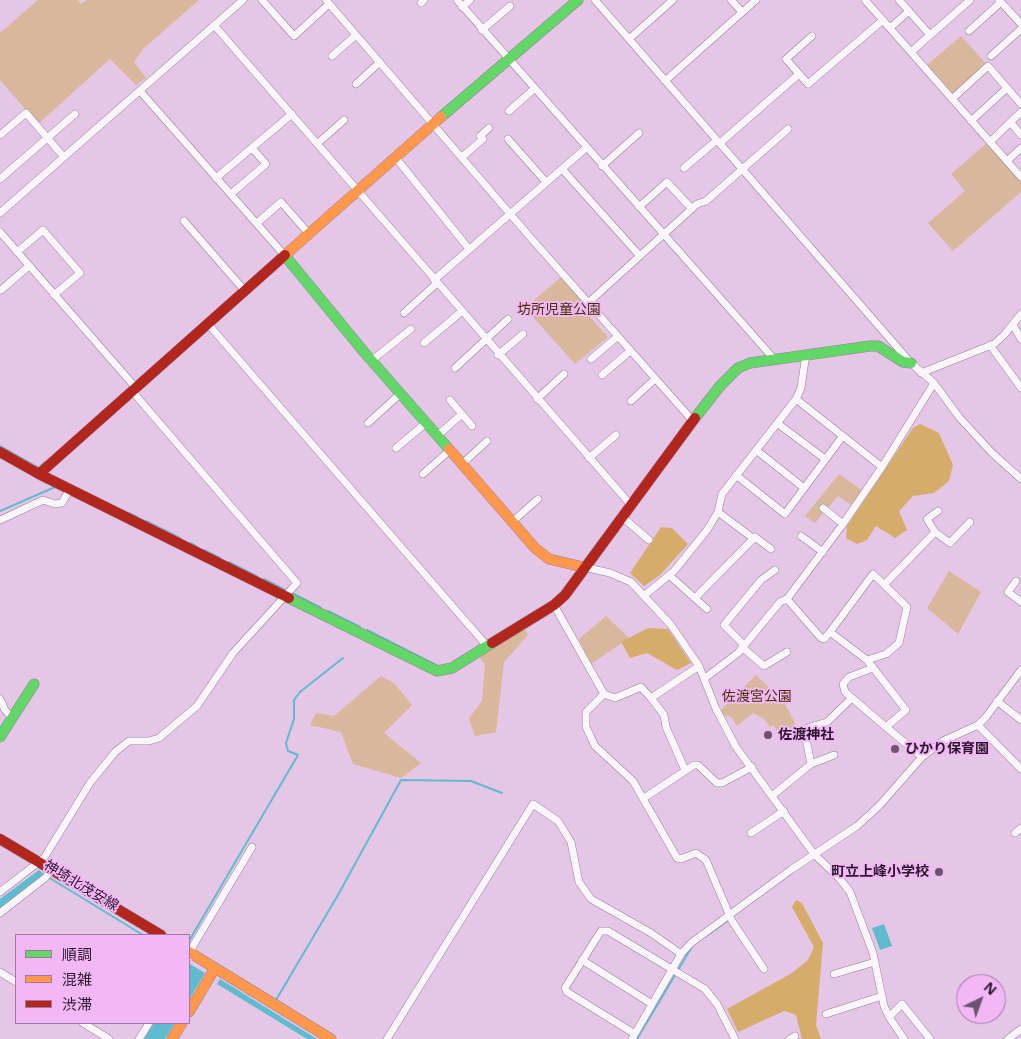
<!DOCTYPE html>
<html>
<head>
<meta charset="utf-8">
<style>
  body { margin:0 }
  #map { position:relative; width:1021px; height:1039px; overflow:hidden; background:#e5c6e7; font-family:"Noto Sans","Noto Sans JP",sans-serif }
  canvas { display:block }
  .legend { position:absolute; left:15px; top:934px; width:175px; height:90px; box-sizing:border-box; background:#f1b8f5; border:1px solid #a277a5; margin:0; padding:6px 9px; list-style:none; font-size:15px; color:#2b162d }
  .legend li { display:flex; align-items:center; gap:10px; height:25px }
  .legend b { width:25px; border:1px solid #a277a5 }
  .north { position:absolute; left:956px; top:974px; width:50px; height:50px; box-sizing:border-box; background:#f1b8f5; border:1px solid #a277a5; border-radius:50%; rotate:42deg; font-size:14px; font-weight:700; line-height:20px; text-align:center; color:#2b162d }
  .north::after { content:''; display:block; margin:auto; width:18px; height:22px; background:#6c546e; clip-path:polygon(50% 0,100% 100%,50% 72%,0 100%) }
</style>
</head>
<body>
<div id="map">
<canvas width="1021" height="1039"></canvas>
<ul class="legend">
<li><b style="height:6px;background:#63d668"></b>順調</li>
<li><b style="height:6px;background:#ff974d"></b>混雑</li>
<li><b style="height:6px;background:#b3261e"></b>渋滞</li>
</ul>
<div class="north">N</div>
</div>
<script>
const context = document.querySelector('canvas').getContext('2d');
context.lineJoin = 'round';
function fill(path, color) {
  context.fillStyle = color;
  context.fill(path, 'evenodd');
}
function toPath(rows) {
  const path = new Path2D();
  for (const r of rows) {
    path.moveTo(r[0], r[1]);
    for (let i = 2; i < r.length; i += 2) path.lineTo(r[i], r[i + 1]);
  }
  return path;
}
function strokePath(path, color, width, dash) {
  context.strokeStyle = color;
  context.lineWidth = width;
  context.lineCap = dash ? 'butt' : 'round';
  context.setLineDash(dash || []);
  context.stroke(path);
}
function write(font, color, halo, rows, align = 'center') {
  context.font = font + ' "Noto Sans","Noto Sans JP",sans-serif';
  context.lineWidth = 4;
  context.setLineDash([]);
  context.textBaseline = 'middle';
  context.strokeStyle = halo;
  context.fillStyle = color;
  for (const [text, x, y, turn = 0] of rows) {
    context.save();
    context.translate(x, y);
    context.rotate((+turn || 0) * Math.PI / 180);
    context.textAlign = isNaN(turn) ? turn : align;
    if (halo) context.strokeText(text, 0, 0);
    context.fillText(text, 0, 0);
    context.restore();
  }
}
fill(toPath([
  [38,0,78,0,81,4,87,0,199,0,143,49,134,62,146,78,136,85,110,59,38,124,0,80,0,33],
  [961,36,987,65,952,96,926,66],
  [987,143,1021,181,1021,192,953,251,928,223,965,191,951,174],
  [561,277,586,305,582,308,608,337,575,364,525,308],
  [839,474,863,491,851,505,838,496,815,523,805,516],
  [949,571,981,592,958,634,927,608],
  [606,616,629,638,591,664,579,639],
  [524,628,528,635,504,662,496,732,475,736,469,718,482,701,485,664,478,656],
  [756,675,784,702,794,721,796,733,790,739,780,734,773,725,770,727,764,719,753,713,737,726,731,717,723,715,721,710],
  [381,676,394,683,412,705,384,733,421,763,401,778,353,764,341,732,310,725,316,713,334,716]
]), '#d9b79b');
fill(toPath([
  [920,424,939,433,953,465,949,481,934,493,913,496,899,511,907,530,895,538,876,526,867,540,857,544,846,538,847,526,913,428],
  [661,527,672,528,688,544,660,575,644,586,630,573],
  [648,628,668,629,691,663,677,670,647,653,630,658,621,642],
  [796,900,802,903,823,943,816,1025,821,1039,802,1039,796,1015,784,1011,738,1032,727,1009,792,973,808,960,814,947,792,907]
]), '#d6ac6b');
fill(toPath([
  [39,870,45,875,0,909,0,899],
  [884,924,892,946,880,950,872,928],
  [190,964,205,973,189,1000,189,966],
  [220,979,270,1010,317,1039,307,1039,217,984],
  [154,1023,175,1023,165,1039,144,1039]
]), '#5fbcce');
strokePath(toPath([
  [0,446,39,468,45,462],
  [0,511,55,487],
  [129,513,137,517],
  [146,521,180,538],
  [191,543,196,546],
  [204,550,220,558],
  [229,562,258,577],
  [264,579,285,590],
  [294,594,321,608],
  [328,611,360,627],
  [367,630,436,665],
  [48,877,143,935],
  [705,937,730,919],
  [189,941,298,755,288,751,286,743,294,719,294,700,300,692,343,658],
  [276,1000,338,895,401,780,471,781,502,793],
  [637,1039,693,945]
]), '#5fbcce', 2);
const street = toPath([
  [262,0,294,36,329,4],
  [326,0,530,237,693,421],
  [457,0,774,359],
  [595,0,911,363,934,383,959,417,992,453,1021,479],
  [731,0,742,12],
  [865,0,1021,177],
  [899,0,930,35],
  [999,0,1021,24],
  [421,3,424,0],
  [462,7,470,0],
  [214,25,630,504],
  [890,28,909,11],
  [482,30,510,6],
  [969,31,1001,2],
  [812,36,786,59,808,84,883,20],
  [629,39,673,0],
  [911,52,970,0],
  [332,56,356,35],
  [991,56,1021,29],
  [665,81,756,0],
  [356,84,380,62],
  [140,91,286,257],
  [952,99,988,66,1021,104],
  [509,111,534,89],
  [971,121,1007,88],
  [1011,123,1021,135],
  [0,135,26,113,63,156],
  [508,139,546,182],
  [990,142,1021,112],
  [318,143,344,120],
  [720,143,799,74],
  [462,157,483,139,480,136,489,128],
  [396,158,469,249],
  [1007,161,1021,148],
  [602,166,639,133],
  [684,168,717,140],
  [562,169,640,256],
  [216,178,292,114],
  [0,179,75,114],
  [231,194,266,164,252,148],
  [639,207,667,182,692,209],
  [0,213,243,0],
  [184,221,245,291],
  [257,223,281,202,310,235],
  [0,232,136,388],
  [17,252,43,230,80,273,54,295],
  [434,280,586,148],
  [1,290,29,266],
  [588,303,697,204,706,201,788,129],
  [404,313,437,283],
  [208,324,487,646],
  [1013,325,1021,339],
  [424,343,461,312],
  [990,345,1021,388],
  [498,355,523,334],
  [591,359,617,337],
  [371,361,411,329],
  [455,368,508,319],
  [921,373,994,344,1004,335,1021,314],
  [602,375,630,351],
  [537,399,564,374],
  [796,399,882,467],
  [450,400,472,426],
  [631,401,655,379],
  [368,423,400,394],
  [777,423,825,459],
  [437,436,462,414],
  [396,448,426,423],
  [756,450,804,488],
  [589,458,616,435],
  [462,464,487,441],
  [423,474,450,450],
  [736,475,785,514,842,437],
  [823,508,843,524],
  [938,511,927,519,935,532,950,543,970,522],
  [718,512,754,539],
  [621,516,649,540],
  [0,520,43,500,55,504,62,503,70,489],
  [512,522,538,499],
  [801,536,823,552],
  [584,567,610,573,631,582,671,625,699,666,716,709,736,747,814,854,840,879,850,892,873,953,884,1006,889,1017,904,1039],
  [669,575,707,609],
  [1016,581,1008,592,1021,602],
  [885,584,935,532],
  [645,595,674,571,707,530,718,512,722,494,796,399,801,388,806,354],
  [695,598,755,537,771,549],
  [787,599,821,638,824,639,830,632,867,660,906,710,886,727,922,757],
  [554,605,604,694,615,698,641,687,651,698,699,666],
  [830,632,873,574,907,607,899,643,886,654,867,660],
  [744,645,724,625,761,580,775,570],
  [742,647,764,666,787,652],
  [873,668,849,677,843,684,845,692,886,727],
  [705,678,738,653,780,602,787,599,843,524,882,467,934,383],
  [604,694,586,712,586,727,595,746,633,781,677,858,681,859,696,853,706,860,732,921,764,969],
  [651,698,664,715,666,727,685,770],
  [0,699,5,710,13,719],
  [997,701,1021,720],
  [978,725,1021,769],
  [811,764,834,755],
  [773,795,811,764,804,729,827,722,852,698],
  [644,798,694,765,698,765,717,783,722,783,752,767],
  [751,833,784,811],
  [1015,833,1021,828],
  [0,892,44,858,90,783,115,752,129,741,149,741,159,738,197,706,233,653,297,583,132,391],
  [0,913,45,878,53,869],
  [189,957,193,946,252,847],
  [582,960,652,1004],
  [0,972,16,982],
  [834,974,875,962],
  [826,1014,882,996],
  [889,1017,902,1004,930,1039],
  [83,1023,109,1039],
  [635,1034,567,992,565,988,601,931,608,931,705,989,717,1004,735,1039],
  [139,1039,149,1023],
  [387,1039,533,804,558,821,571,842,579,882,591,899,651,933,681,954],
  [632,1039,681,954,691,943,792,869,857,826,879,806,922,757,943,741,978,725,986,717,1021,670],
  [790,1039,795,1036],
  [1008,1039,1021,1029]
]);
const fast = toPath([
  [441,117,578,0],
  [286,257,364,352,449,449],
  [695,418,720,386,738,368,750,363,870,346,878,346,903,362,911,363],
  [289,598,437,671,452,668,492,643],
  [0,737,34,684]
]);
const slow = toPath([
  [285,255,441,117],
  [449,449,535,548,549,559,583,567],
  [189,952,331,1039],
  [189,1012,215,968],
  [172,1039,182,1023]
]);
const jam = toPath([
  [0,452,39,474,289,598],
  [39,474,285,255],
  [492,643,554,605,565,595,695,418],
  [0,839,161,935]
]);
strokePath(street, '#967f98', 8);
strokePath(fast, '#967f98', 11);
strokePath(slow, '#967f98', 11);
strokePath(jam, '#967f98', 11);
strokePath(street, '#fbf6fb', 7);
strokePath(fast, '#63d668', 10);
strokePath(slow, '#ff974d', 10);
strokePath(jam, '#b3261e', 10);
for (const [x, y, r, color] of [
  [768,735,5,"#6c546e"],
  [895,749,5,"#6c546e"],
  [939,872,5,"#6c546e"]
]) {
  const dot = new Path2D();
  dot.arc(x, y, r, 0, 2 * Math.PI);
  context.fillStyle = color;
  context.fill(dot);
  strokePath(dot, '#f1b8f5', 2);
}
write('14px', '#463200', '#f1b8f5', [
  ["坊所児童公園",559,310],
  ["佐渡宮公園",757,697]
]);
write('bold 14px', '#2b162d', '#f1b8f5', [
  ["佐渡神社",778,735],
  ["ひかり保育園",905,749],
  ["町立上峰小学校",929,872,"right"]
], 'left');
write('14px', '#2b162d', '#f1b8f5', [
  ["神埼北茂安線",81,886,31]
]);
</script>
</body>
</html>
